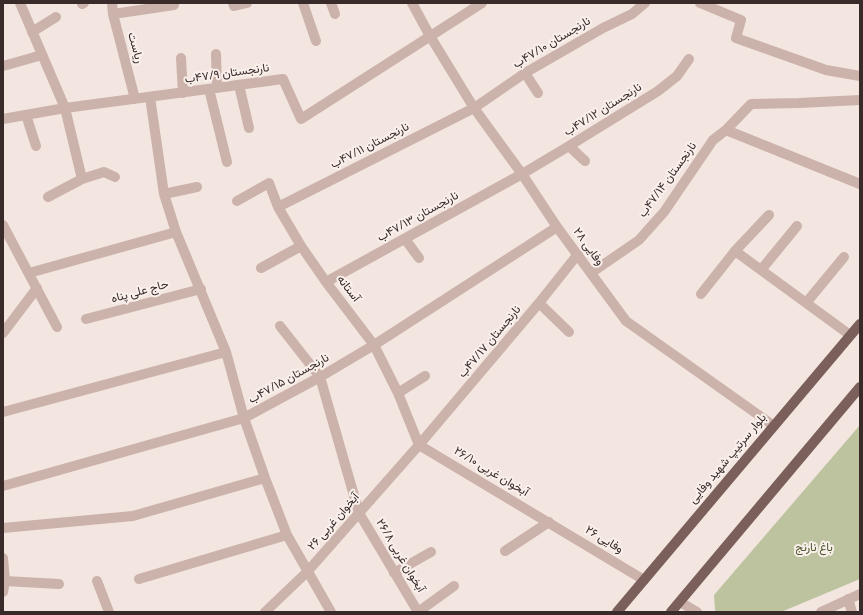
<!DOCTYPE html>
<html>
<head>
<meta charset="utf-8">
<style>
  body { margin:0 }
  #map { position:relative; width:863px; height:615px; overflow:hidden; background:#f3e5df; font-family:"Titillium Web",sans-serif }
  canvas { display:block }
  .frame { position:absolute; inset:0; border:4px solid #382b2a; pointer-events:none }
</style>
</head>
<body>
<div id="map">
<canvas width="863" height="615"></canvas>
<div class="frame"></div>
</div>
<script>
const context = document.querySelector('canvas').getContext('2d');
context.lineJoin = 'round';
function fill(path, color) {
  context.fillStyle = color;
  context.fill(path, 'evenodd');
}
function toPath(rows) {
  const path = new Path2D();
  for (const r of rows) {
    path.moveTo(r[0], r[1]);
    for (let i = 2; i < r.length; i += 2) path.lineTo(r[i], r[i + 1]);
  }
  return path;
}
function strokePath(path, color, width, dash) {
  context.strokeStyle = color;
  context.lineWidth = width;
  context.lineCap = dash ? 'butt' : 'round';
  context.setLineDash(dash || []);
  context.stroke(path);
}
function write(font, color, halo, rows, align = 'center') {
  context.font = font + ' "Titillium Web",Vazirmatn,sans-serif';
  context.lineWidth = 4;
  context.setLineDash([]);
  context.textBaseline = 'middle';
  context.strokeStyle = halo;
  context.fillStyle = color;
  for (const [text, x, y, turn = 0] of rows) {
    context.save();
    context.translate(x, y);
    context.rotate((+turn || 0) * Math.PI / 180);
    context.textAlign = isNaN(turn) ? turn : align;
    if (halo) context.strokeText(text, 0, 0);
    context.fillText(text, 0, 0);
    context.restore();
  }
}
fill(toPath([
  [860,425,860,579,781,612,717,612,715,610,714,595]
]), '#bdc29f');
strokePath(toPath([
  [20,3,65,108,82,179],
  [112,3,113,14,135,99],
  [233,3,234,6,247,3],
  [303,3,316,41],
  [331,3,335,14],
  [412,3,430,36,474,108,522,174,557,227,626,321,774,426],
  [700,3,741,20,736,38,826,70,860,76],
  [82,4,84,3],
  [113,14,174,5],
  [32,32,56,17],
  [216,54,217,88],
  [181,58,183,93],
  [3,66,42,55],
  [525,73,538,93],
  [239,85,249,128],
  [209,89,227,162],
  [150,97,164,194,176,232,226,352,244,418,265,478,287,535,331,612],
  [26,115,36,146],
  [3,119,65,108,283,79,301,119,482,3],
  [726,130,860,184],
  [569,146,585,161],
  [164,194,197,187],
  [48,197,82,179,104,172,115,177],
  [237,201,269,183,278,207,301,246,326,282,374,345,398,393,419,445],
  [278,207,474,108,525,73,603,28,632,14,645,3],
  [3,225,57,327],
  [405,239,419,258],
  [735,251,850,335],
  [261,268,301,246],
  [761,270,797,226],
  [29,273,176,232],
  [591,273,639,240,664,212,713,140,726,130,751,104,799,103,860,100],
  [326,282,522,174,569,146,658,91,677,76,689,59],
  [701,294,735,251,769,215],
  [539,303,569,332],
  [806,303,844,257],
  [86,319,201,289],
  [280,326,320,377,359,513,418,612],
  [3,333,37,288],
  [398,393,425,376],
  [3,412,226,352],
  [419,445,644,580],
  [3,486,244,418,320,377,374,345,557,227],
  [3,528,133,516,265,478],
  [505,551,549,522],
  [3,558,5,581,3,592],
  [394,573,431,552],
  [139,579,287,535],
  [5,581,59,584],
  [97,581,109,612],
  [848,599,852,612],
  [680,602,697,612],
  [265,612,307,572,419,445,539,303,578,254],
  [418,612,454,586],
  [821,612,860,594]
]), '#cbb2aa', 10);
strokePath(toPath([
  [617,612,860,324],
  [671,612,860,387]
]), '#7a5f5b', 10);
write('12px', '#382b2a', '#faf0eb', [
  ["نارنجستان ۴۷/۱۰ب",552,43,-31],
  ["ریاست",135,48,75],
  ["نارنجستان ۴۷/۹ب",227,74,-8],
  ["نارنجستان ۴۷/۱۲ب",603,110,-32],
  ["نارنجستان ۴۷/۱۱ب",370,146,-27],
  ["نارنجستان ۴۷/۱۴ب",668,180,-54],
  ["نارنجستان ۴۷/۱۳ب",418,217,-29],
  ["وفایی ۲۸",588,247,54],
  ["آستانه",348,289,53],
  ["حاج علی پناه",140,292,-15],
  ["نارنجستان ۴۷/۱۷ب",490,342,-50],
  ["نارنجستان ۴۷/۱۵ب",289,379,-29],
  ["بلوار سرتیپ شهید وفایی",728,459,-50],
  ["آبخوان غربی ۲۶/۱۰",491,472,31],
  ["آبخوان غربی ۲۶",334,522,-49],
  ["وفایی ۲۶",604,540,31],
  ["آبخوان غربی ۲۶/۸",400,556,59]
]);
write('12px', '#50572e', '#faf0eb', [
  ["باغ نارنج",814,548]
]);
</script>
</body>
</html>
